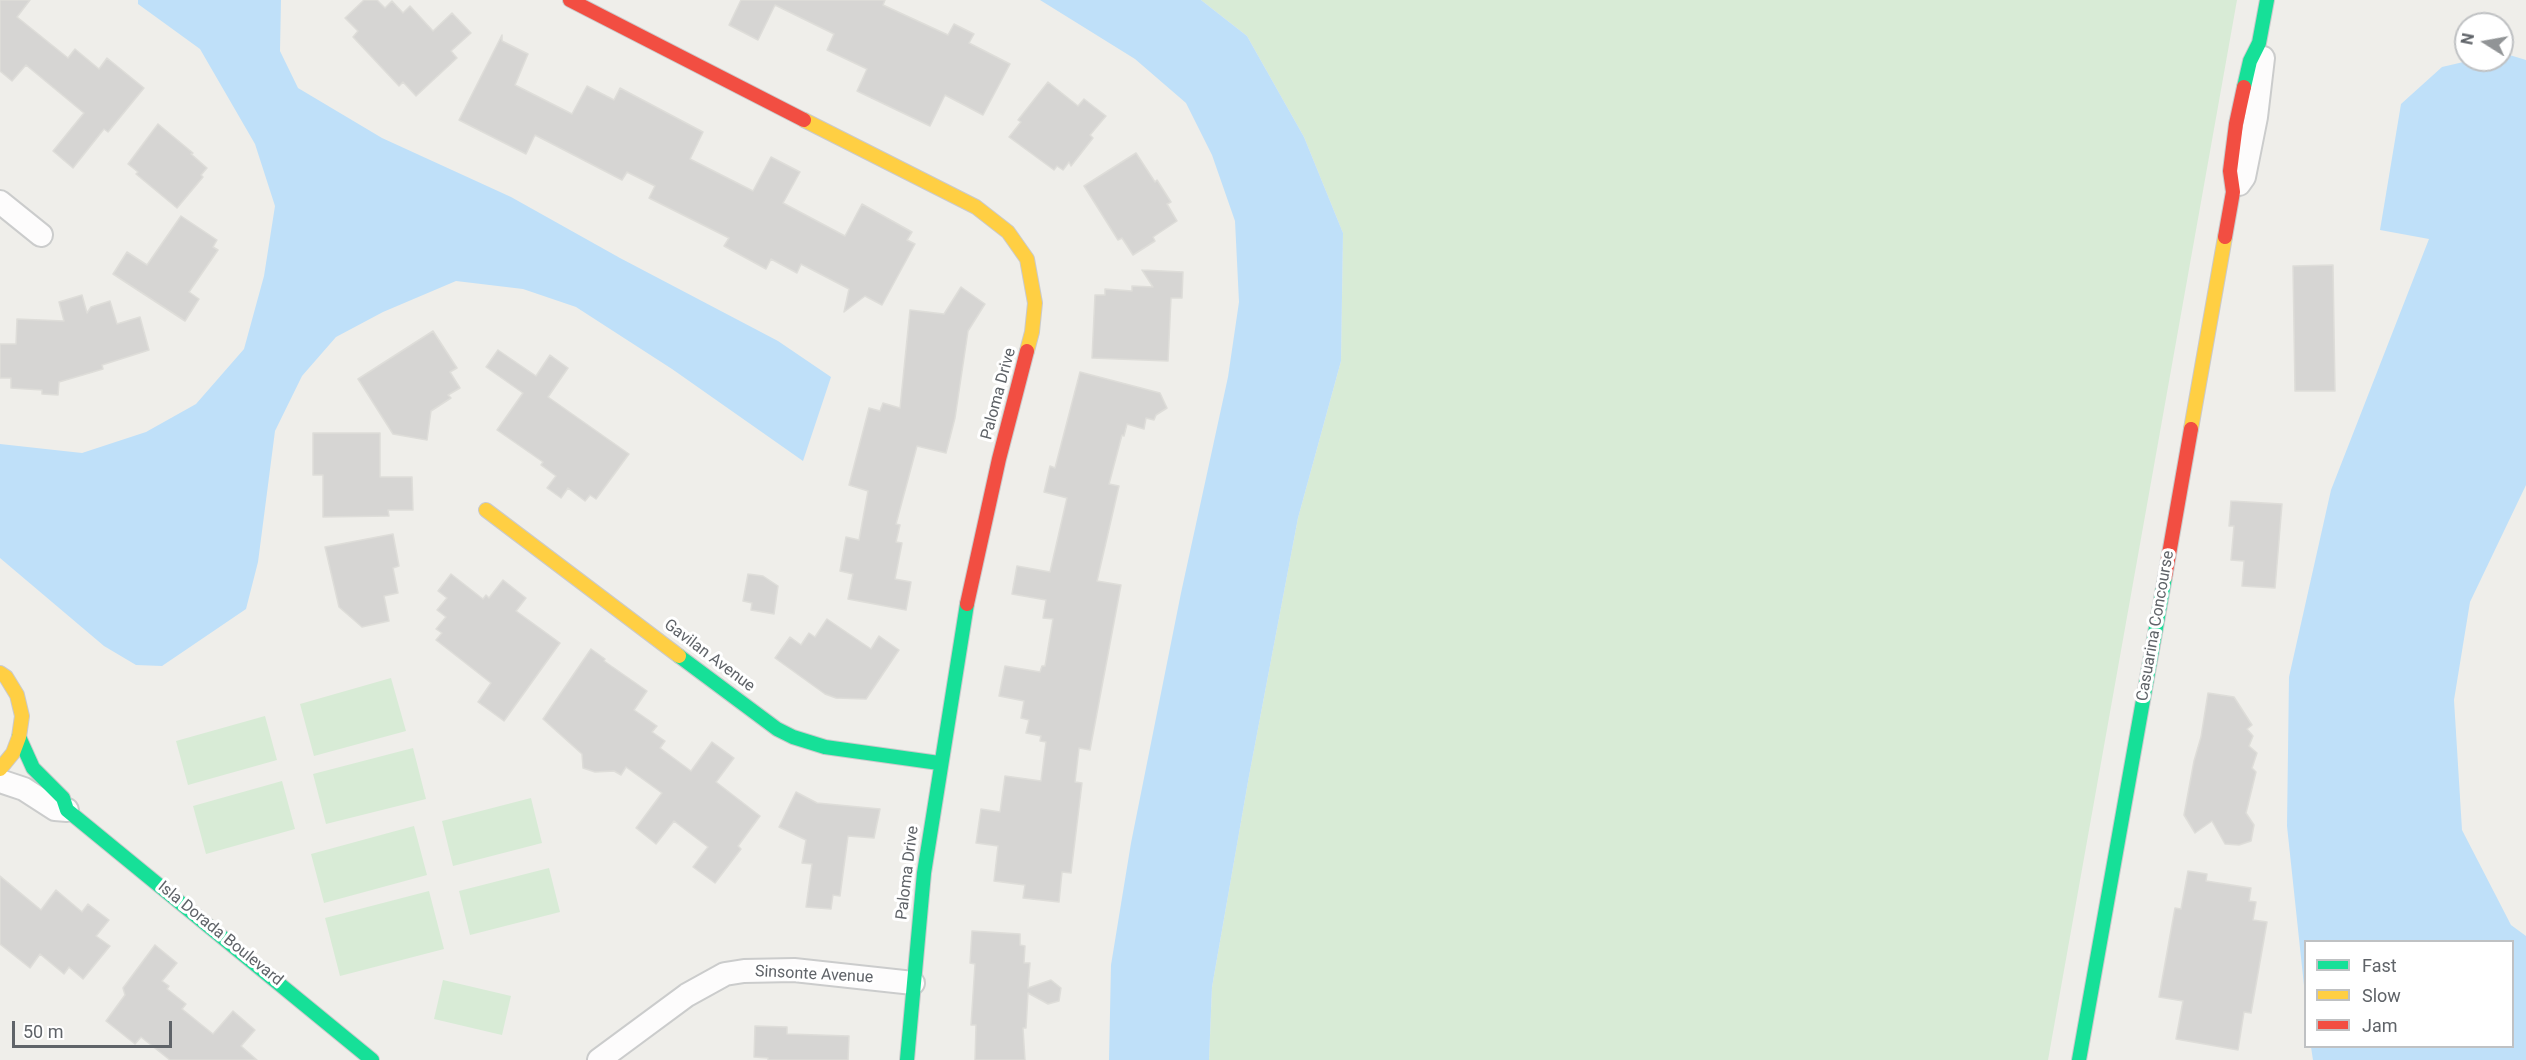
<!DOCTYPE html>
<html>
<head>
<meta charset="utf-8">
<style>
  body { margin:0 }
  #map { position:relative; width:2526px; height:1060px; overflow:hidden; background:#efeeea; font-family:Roboto,sans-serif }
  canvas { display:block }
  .legend { position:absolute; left:2304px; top:940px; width:210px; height:108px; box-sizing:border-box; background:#fff; border:2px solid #bfc1c3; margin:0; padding:8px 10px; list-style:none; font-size:18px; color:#5f6368 }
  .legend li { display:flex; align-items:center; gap:12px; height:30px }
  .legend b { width:30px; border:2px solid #bfc1c3 }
  .north { position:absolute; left:2454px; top:12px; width:60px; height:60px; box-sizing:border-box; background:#fff; border:2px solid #bfc1c3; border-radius:50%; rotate:281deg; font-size:16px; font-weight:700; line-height:24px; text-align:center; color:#5f6368 }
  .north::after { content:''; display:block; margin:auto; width:21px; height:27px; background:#919496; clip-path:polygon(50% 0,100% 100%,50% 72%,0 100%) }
  .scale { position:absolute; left:12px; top:1021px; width:160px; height:27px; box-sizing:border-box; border:3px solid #5f6368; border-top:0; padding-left:8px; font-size:18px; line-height:21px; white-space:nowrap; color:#5f6368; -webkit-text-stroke:4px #fff; paint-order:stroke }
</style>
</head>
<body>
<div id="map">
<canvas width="2526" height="1060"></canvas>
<ul class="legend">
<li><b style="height:8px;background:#16e098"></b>Fast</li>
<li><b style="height:8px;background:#ffcf43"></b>Slow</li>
<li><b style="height:8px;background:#f24e42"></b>Jam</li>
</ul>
<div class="north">N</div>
<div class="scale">50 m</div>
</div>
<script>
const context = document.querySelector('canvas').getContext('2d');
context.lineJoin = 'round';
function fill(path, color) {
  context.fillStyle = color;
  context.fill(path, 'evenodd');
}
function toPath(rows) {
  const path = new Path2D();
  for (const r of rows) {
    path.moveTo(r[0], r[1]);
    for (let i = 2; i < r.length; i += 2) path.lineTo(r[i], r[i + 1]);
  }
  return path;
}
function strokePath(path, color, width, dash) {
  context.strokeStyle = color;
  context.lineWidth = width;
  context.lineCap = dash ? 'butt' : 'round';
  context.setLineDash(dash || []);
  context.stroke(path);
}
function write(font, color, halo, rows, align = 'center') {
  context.font = font + ' Roboto,sans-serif';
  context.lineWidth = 6;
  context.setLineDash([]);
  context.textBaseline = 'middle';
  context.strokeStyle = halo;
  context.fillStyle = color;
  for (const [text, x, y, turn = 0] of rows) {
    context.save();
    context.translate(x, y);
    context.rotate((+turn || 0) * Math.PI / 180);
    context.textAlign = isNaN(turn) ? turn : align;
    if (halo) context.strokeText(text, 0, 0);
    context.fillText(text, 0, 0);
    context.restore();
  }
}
fill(toPath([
  [1201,0,2237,0,2048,1060,1209,1060,1212,987,1249,776,1298,518,1341,361,1343,233,1304,137,1247,36],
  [391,678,406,731,314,756,300,704],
  [265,716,277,760,188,785,176,741],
  [413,748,426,799,326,824,313,774],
  [282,781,295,829,206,854,193,806],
  [531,798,542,843,453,866,442,821],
  [414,826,427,875,324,903,311,854],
  [549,868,560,912,470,935,459,891],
  [429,891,444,949,340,976,325,918],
  [443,980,511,996,502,1035,434,1019]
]), '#d8ebd6');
fill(toPath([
  [138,0,281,0,280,51,298,88,382,138,511,197,620,258,778,341,831,377,803,461,672,369,576,307,523,289,456,281,383,312,336,337,302,376,275,431,258,562,246,609,162,666,136,665,104,646,0,558,0,444,82,453,146,432,196,404,244,349,264,276,275,206,255,144,200,49,138,4],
  [1040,0,1201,0,1247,36,1304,137,1343,233,1341,361,1298,518,1249,776,1212,987,1209,1060,1109,1060,1111,965,1131,843,1181,593,1228,377,1239,302,1235,221,1212,155,1186,103,1135,59],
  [2503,53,2526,60,2526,485,2470,602,2454,700,2462,830,2511,925,2526,936,2526,1060,2313,1060,2311,1047,2512,1046,2512,942,2306,942,2305,995,2287,826,2289,677,2331,490,2429,239,2380,230,2401,104,2442,67,2472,60,2502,60]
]), '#bfe0f9');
const building = toPath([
  [0,0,30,0,17,17,68,58,75,49,99,69,107,58,144,88,108,132,104,129,73,168,53,151,84,113,26,65,12,81,0,71,0,0],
  [364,0,377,0,385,8,392,1,403,13,410,6,433,31,452,13,471,33,451,51,457,58,416,96,403,82,399,86,353,37,358,31,345,18,364,0],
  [741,0,885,0,883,5,948,35,954,24,974,34,969,43,1010,64,983,115,945,95,930,126,857,91,867,69,827,50,834,34,775,5,758,40,729,25,741,0],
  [502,35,502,41,528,54,515,85,572,114,587,86,614,100,620,88,703,132,690,159,753,191,771,157,800,172,783,203,845,236,862,204,912,232,907,240,915,244,882,305,865,296,844,312,849,289,801,264,797,273,771,259,766,269,724,246,729,238,649,198,655,186,627,172,622,180,535,135,526,154,459,120,502,35],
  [1048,82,1078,106,1084,99,1106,116,1090,135,1093,138,1071,166,1069,162,1063,170,1057,166,1054,170,1009,137,1021,122,1018,120,1048,82],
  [158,124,193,153,191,154,207,168,201,175,203,177,177,208,136,174,138,172,128,164,158,124],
  [1136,153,1155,182,1157,180,1171,202,1167,204,1177,221,1153,237,1155,241,1133,255,1122,238,1118,240,1084,186,1136,153],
  [181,216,217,240,213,247,218,250,189,292,199,299,185,321,113,274,127,252,147,265,181,216],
  [2333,265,2335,391,2295,391,2293,266,2333,265],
  [1142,270,1183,272,1182,298,1171,298,1168,361,1092,358,1095,295,1105,295,1105,289,1132,291,1132,286,1153,287,1142,270],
  [961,287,985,304,968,331,955,418,946,453,917,446,896,524,900,525,896,542,902,543,895,579,911,582,906,610,848,599,853,574,840,571,846,537,859,540,868,491,849,485,869,408,880,411,883,403,900,408,910,310,944,314,961,287],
  [82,295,87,313,91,307,110,301,117,324,140,317,149,350,102,365,103,369,59,382,58,395,42,394,42,390,11,388,11,378,0,378,0,344,16,344,17,319,64,321,59,302,82,295],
  [433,331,457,368,450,372,460,388,448,395,451,398,431,411,427,440,393,434,358,379,433,331],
  [498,350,536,376,550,355,568,368,548,397,629,454,596,499,590,495,585,501,568,488,561,498,547,488,556,476,541,465,543,462,497,430,523,393,486,367,498,350],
  [1080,372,1160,393,1167,408,1156,415,1154,420,1146,418,1144,429,1127,424,1124,436,1122,435,1109,484,1119,486,1097,581,1121,585,1090,750,1079,748,1075,782,1082,783,1071,873,1062,872,1059,902,1023,898,1025,885,994,881,998,846,976,843,981,809,1000,812,1005,776,1041,781,1046,742,1040,741,1041,736,1026,733,1029,720,1021,718,1024,701,999,696,1005,666,1040,672,1042,666,1045,666,1053,619,1043,618,1046,600,1012,594,1017,566,1050,572,1067,498,1044,492,1050,466,1055,468,1080,372],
  [313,433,380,433,380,477,412,477,413,510,388,510,389,516,323,517,323,475,313,475,313,433],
  [2231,501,2282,504,2275,588,2242,586,2244,561,2231,560,2234,526,2229,526,2231,501],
  [393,534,399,566,393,568,398,593,384,596,389,621,362,627,339,607,325,547,393,534],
  [451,574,483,599,486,595,489,598,503,580,526,598,516,611,560,643,504,721,478,702,491,683,436,640,442,633,436,629,446,617,437,610,447,598,438,591,451,574],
  [748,574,763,576,778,586,774,614,751,610,752,603,743,601,748,574],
  [827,619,871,649,879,636,899,650,866,699,836,698,825,694,775,658,790,637,801,645,809,633,815,637,827,619],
  [591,649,605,659,604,661,647,691,634,710,657,726,652,732,665,741,660,748,691,771,712,742,734,758,716,782,760,816,738,846,741,849,715,883,693,867,708,847,674,821,656,844,636,828,662,793,626,767,621,775,614,771,595,772,583,768,582,754,543,719,591,649],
  [2208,693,2234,697,2252,725,2247,729,2253,736,2249,746,2257,753,2252,768,2256,772,2246,813,2254,825,2251,841,2239,845,2225,844,2212,821,2195,833,2184,815,2194,761,2201,737,2208,693],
  [796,792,817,803,880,809,874,838,848,836,840,896,833,895,831,909,806,907,812,864,802,863,806,840,779,827,796,792],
  [2188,871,2207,874,2206,881,2251,888,2249,901,2256,902,2253,920,2267,922,2251,1013,2244,1012,2238,1050,2176,1039,2183,1001,2159,997,2175,908,2181,909,2188,871],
  [0,876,41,910,56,890,82,912,88,904,109,920,96,936,110,946,83,979,69,967,64,974,40,954,30,968,0,944,0,876],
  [972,931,1020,934,1020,945,1025,946,1024,963,1030,963,1028,988,1051,980,1061,988,1059,1001,1048,1004,1028,993,1026,1028,1023,1028,1025,1060,975,1060,976,1025,971,1025,975,964,970,963,972,931],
  [155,945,177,963,162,981,169,986,167,989,186,1004,182,1009,213,1034,233,1011,255,1030,241,1046,257,1060,170,1060,141,1037,135,1044,106,1021,125,995,123,988,155,945],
  [755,1026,787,1027,787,1034,849,1036,848,1060,768,1060,768,1058,754,1057,755,1026]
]);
fill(building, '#d6d5d3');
strokePath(building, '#deddd9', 1.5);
const street = toPath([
  [2239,184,2244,177,2256,117,2263,58],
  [0,202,41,235],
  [0,781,24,789,55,809,67,810],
  [599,1060,687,995,725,974,744,971,794,970,913,983]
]);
const fast = toPath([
  [2244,87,2250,61,2259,43,2267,0],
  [679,656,777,729,793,737,825,747,939,763],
  [19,737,33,768,63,798,67,810,372,1060],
  [907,1060,924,873,967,604],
  [2079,1060,2165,577]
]);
const slow = toPath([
  [804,120,976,207,1008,232,1027,259,1035,303,1032,332,1027,351],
  [2191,429,2225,237],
  [486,510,679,656],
  [0,673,6,677,17,695,22,716,19,737,13,753,0,769]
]);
const jam = toPath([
  [570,0,804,120],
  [2225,237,2233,192,2230,171,2236,124,2244,87],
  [2165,577,2191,429],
  [967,604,999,459,1027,351]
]);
strokePath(street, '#cbcccc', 26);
strokePath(fast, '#cacacb', 16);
strokePath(slow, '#cacacb', 16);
strokePath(jam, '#cacacb', 16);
strokePath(street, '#fdfcfc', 22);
strokePath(fast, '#16e098', 14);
strokePath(slow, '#ffcf43', 14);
strokePath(jam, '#f24e42', 14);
write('16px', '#5f6368', '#fff', [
  ["Paloma Drive",999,394,-75],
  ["Casuarina Concourse",2156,626,-80],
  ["Gavilan Avenue",709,656,37],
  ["Paloma Drive",908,873,-83],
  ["Isla Dorada Boulevard",220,934,39],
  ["Sinsonte Avenue",814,975,3]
]);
</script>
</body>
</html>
